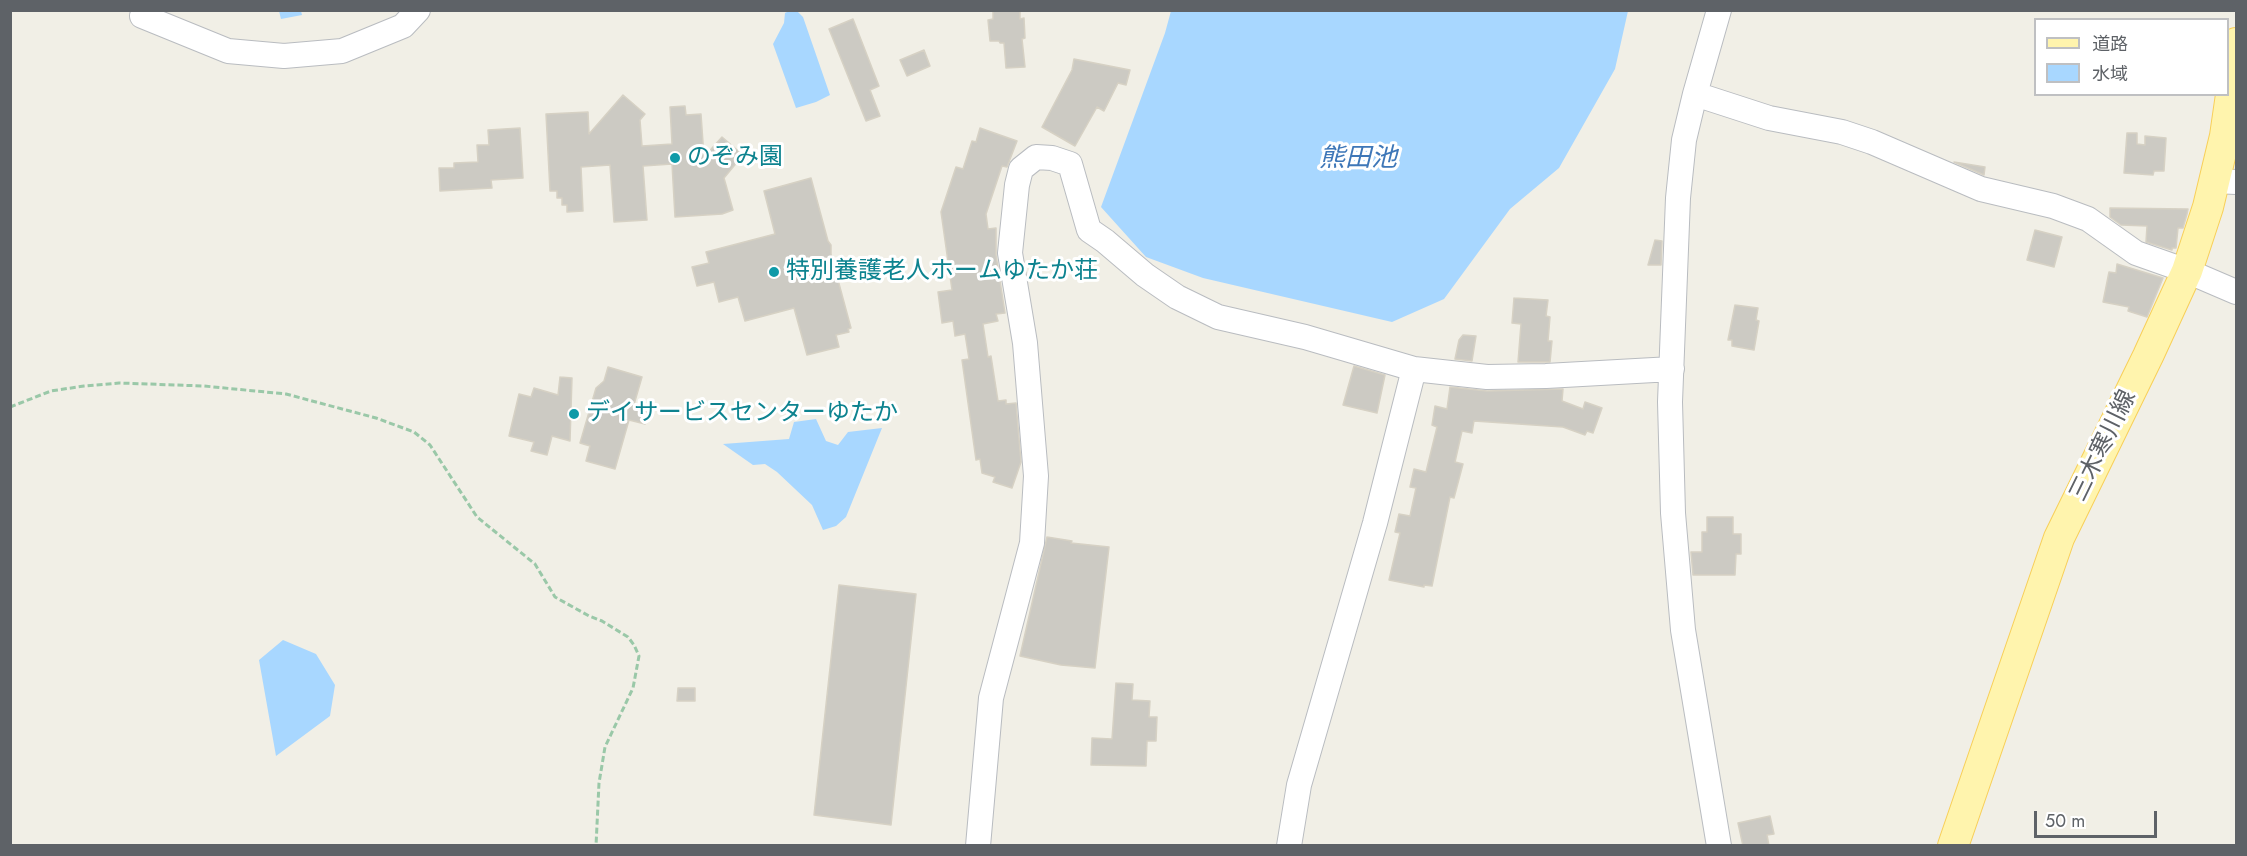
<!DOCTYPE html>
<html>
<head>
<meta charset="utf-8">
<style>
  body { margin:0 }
  #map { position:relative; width:2247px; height:856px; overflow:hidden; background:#f1efe6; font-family:Jost,"Noto Sans JP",sans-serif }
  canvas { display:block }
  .frame { position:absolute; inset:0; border:12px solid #5e6267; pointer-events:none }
  .legend { position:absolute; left:2034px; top:18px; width:195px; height:78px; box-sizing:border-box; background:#fff; border:2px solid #bfc0c2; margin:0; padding:8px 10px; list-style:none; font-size:18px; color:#5e6267 }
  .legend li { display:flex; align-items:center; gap:12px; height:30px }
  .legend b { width:30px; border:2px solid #bfc0c2 }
  .scale { position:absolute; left:2034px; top:811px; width:123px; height:27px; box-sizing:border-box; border:3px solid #5e6267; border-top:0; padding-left:8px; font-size:18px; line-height:21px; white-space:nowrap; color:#5e6267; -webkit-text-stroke:4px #fff; paint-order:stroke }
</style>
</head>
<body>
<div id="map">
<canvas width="2247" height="856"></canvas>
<div class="frame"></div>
<ul class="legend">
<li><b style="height:8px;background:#fff4ad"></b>道路</li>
<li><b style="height:16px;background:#a8d7ff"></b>水域</li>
</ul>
<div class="scale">50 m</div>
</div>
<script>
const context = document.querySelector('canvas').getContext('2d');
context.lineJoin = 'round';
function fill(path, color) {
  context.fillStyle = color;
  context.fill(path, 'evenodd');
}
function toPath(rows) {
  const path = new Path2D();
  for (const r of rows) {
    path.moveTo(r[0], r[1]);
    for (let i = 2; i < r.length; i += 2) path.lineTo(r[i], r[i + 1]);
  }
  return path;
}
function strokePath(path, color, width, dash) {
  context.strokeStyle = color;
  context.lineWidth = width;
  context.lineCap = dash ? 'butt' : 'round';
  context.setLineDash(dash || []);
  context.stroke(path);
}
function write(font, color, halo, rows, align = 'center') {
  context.font = font + ' Jost,"Noto Sans JP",sans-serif';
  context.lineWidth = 6;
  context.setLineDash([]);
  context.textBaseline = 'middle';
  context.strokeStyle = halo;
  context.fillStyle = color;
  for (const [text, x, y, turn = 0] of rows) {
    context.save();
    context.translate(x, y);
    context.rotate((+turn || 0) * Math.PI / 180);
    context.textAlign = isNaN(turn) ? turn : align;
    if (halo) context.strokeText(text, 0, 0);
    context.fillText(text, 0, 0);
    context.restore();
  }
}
fill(toPath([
  [279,11,301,11,302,15,281,19],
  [789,11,797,11,803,17,830,95,816,102,796,108,773,44,784,23,785,13],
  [1171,11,1171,10,1628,11,1615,69,1559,168,1510,209,1444,299,1392,322,1203,278,1146,257,1101,207,1165,33],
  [816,419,826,441,838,445,848,432,882,428,846,517,836,526,823,530,812,505,777,472,765,464,753,465,723,444,789,439,794,422],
  [283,640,316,654,335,685,330,716,276,756,259,660]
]), '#a8d7ff');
const building = toPath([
  [993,10,1020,10,1020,19,1024,18,1025,38,1022,39,1025,67,1006,68,1004,43,1000,43,999,41,990,41,988,20,993,19,993,10],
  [853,19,879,86,870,90,880,116,866,121,829,29,853,19],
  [924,50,930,66,907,76,900,60,924,50],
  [1074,59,1130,70,1126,85,1118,83,1104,111,1097,107,1075,146,1042,127,1072,70,1074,59],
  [623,95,645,114,640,120,642,146,672,144,670,107,685,106,686,115,701,114,704,157,722,137,743,155,724,178,733,210,722,214,675,217,672,164,643,166,647,220,614,222,610,165,581,167,583,211,567,212,567,205,562,205,562,198,557,198,557,191,550,191,546,114,588,112,589,134,623,95],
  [520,128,523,178,491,180,492,188,440,191,439,168,454,168,454,163,478,162,477,145,489,145,488,130,520,128],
  [980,128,1017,141,1007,167,1002,166,986,214,988,229,996,228,996,255,1005,313,996,314,998,321,983,324,988,357,991,356,998,401,1006,400,1006,404,1016,403,1021,462,1012,488,993,482,995,477,982,473,980,459,976,460,962,360,969,359,965,334,955,336,953,321,942,323,938,292,952,290,941,212,956,167,963,169,972,141,976,142,980,128],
  [2127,133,2137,133,2137,144,2145,145,2145,136,2166,138,2164,171,2154,171,2153,175,2124,173,2127,133],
  [1954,162,1985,167,1984,175,1954,162],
  [811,178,828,241,831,245,831,254,851,328,848,329,849,332,836,335,839,347,807,355,794,308,745,321,738,297,719,302,714,282,697,286,692,267,709,263,706,252,775,234,764,191,811,178],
  [2110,208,2188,209,2187,214,2183,228,2178,228,2176,248,2172,248,2172,250,2146,242,2147,226,2121,225,2110,217,2110,208],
  [2035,230,2062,237,2054,267,2027,260,2035,230],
  [1655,240,1662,241,1661,265,1648,265,1655,240],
  [2117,264,2163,278,2147,317,2128,311,2129,307,2103,302,2109,272,2116,273,2117,264],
  [1514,298,1548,300,1546,316,1550,317,1548,341,1552,341,1550,362,1518,362,1521,324,1512,323,1514,298],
  [1735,305,1758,308,1756,320,1759,321,1754,350,1732,346,1732,340,1728,340,1735,305],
  [1463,335,1476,336,1472,361,1455,359,1459,340,1463,335],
  [1354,366,1385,375,1377,413,1343,405,1354,366],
  [608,367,642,377,633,408,648,412,645,424,629,420,615,469,586,461,590,446,580,443,596,388,604,381,608,367],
  [560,377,572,378,570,441,552,436,547,455,531,451,534,442,509,436,519,394,531,397,534,388,558,395,560,377],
  [1450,387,1487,391,1563,389,1562,401,1583,409,1585,402,1602,408,1593,433,1587,431,1585,435,1563,427,1474,421,1472,433,1462,431,1455,462,1463,464,1454,498,1450,497,1432,586,1424,585,1424,587,1389,580,1400,533,1395,532,1399,514,1410,516,1416,488,1410,487,1414,469,1426,472,1437,427,1432,425,1435,406,1447,409,1450,387],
  [1707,517,1733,517,1733,534,1741,534,1741,554,1736,554,1735,575,1693,575,1691,552,1702,552,1702,532,1707,532,1707,517],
  [1047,537,1072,541,1071,543,1109,547,1095,668,1061,665,1020,656,1047,537],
  [839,585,916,594,891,825,814,815,839,585],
  [1116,683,1133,684,1132,700,1150,701,1149,717,1157,717,1156,741,1147,741,1146,766,1091,765,1092,738,1112,739,1116,683],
  [678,688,695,688,695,701,677,701,678,688],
  [1770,816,1774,834,1767,835,1769,846,1743,846,1738,823,1770,816]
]);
fill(building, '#cccac3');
strokePath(building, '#d6d1c4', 1.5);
const minor = toPath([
  [142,16,228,51,284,56,342,51,403,26,418,10],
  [1695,94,1769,118,1842,132,1872,142,1981,189,2053,206,2088,219,2136,253,2187,271,2236,292],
  [2214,181,2236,182],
  [978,846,991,698,1032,543,1036,476,1025,343,1010,253,1017,185,1021,169,1036,157,1052,158,1070,164,1089,230,1105,241,1145,275,1177,297,1218,317,1305,337,1414,369,1487,377,1546,376,1672,369],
  [1289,846,1299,785,1375,523,1414,369],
  [1719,846,1683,630,1673,513,1670,402,1678,198,1684,140,1695,94,1719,10]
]);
const major = toPath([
  [1953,846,2059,538,2148,356,2187,271,2208,207,2225,136,2234,74,2236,43]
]);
strokePath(minor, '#b9bcc0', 26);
strokePath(major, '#f8cf58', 32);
strokePath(toPath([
  [10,407,51,391,84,386,119,383,204,386,286,394,376,418,414,432,430,445,477,517,535,564,555,597,589,616,602,621,628,637,634,645,639,656,633,688,605,747,599,783,596,846]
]), '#9ac8a8', 3, [6, 3]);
strokePath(minor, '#fff', 24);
strokePath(major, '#fff4ad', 30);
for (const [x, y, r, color] of [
  [675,158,6,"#0f9aa8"],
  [774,272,6,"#0f9aa8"],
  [574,414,6,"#0f9aa8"]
]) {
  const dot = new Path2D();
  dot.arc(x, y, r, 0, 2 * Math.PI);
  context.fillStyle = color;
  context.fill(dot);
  strokePath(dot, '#fff', 2);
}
write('24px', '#0d838f', '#fff', [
  ["のぞみ園",687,158],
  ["特別養護老人ホームゆたか荘",786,272],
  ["デイサービスセンターゆたか",586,414]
], 'left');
write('24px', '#5e6267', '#fff', [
  ["三木寒川線",2104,446,-64]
]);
write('italic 26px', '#3e77b8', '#fff', [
  ["熊田池",1358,160]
]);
</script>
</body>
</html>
